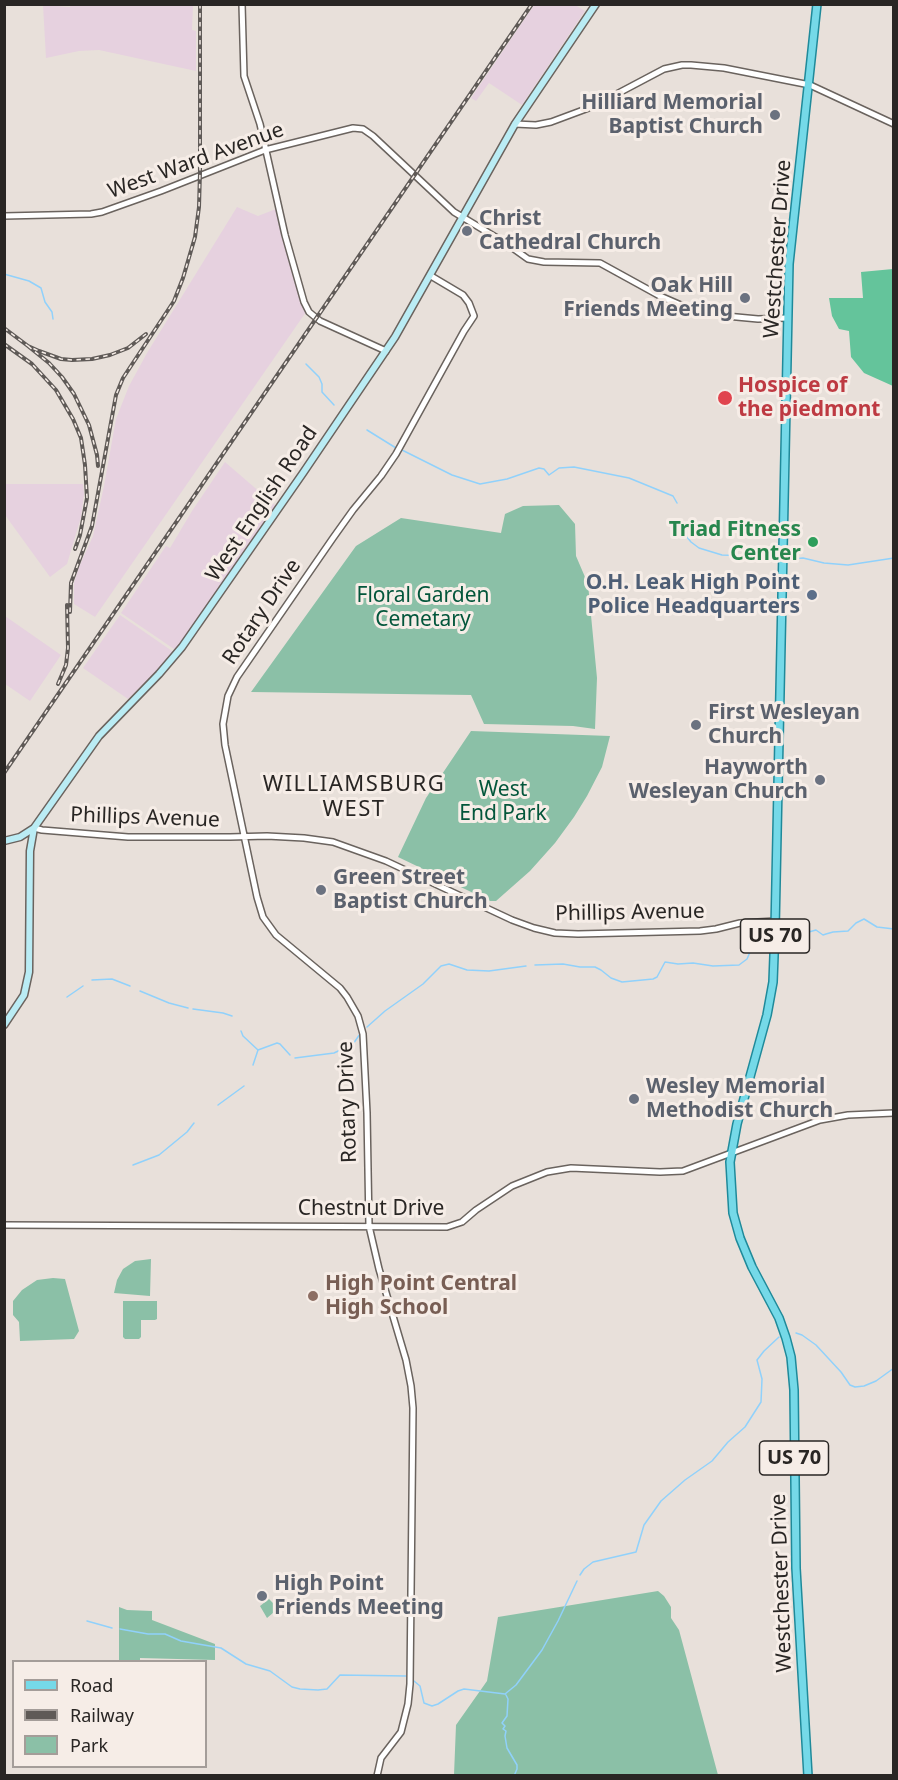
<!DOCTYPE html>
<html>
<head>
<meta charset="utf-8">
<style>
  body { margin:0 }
  #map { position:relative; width:898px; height:1780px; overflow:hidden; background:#e8e0da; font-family:"Noto Sans",sans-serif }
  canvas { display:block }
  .frame { position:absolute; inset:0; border:6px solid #292624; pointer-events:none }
  .legend { position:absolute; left:12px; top:1660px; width:195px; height:108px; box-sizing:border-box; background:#f6ede7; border:2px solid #a49d99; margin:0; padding:8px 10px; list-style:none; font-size:18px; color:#292624 }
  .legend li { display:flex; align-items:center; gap:12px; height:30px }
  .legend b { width:30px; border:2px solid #a49d99 }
</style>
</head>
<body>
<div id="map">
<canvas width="898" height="1780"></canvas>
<div class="frame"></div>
<ul class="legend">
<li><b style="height:8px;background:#75d9e8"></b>Road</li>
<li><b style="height:8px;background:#5f5a57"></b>Railway</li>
<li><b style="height:16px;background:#8bc0a7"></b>Park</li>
</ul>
</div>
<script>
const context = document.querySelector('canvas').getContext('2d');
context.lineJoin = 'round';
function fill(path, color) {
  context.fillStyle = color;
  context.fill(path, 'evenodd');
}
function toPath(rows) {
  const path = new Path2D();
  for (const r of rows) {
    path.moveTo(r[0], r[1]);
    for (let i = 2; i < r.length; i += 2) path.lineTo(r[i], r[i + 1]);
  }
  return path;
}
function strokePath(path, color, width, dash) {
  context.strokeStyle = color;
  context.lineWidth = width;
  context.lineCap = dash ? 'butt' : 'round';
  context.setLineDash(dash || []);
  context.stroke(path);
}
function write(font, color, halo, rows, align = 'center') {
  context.font = font + ' "Noto Sans",sans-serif';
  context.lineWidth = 6;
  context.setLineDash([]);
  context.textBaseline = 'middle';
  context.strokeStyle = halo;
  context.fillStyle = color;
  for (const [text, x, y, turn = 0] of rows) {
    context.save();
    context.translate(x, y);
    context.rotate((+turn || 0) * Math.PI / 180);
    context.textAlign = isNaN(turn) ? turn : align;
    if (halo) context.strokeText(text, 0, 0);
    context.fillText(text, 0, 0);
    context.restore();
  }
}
fill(toPath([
  [71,4,193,5,192,30,196,31,196,71,99,50,79,51,46,58,43,5,70,7],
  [534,5,575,5,585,11,522,105,489,83,476,101,471,98],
  [237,207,258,216,276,209,303,308,306,312,95,617,74,604,74,583,79,567,93,536,104,486,116,419,129,386,147,353],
  [225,462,276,506,177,651,121,613,166,546,170,548,192,511],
  [5,484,83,484,84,494,81,517,67,564,50,577,5,515],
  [120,615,175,653,128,699,83,668],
  [5,616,61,655,30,701,5,684]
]), '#e6d1df');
fill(toPath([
  [559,505,575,524,576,556,588,584,597,678,595,729,573,726,484,724,471,695,251,692,356,546,401,518,501,533,505,514,523,506],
  [471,731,610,736,602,767,587,796,574,817,555,843,530,871,496,901,490,901,398,857,426,798],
  [151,1259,150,1296,114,1293,117,1280,123,1269,135,1261],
  [53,1278,65,1279,79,1331,74,1339,20,1341,19,1322,13,1315,13,1301,22,1290,37,1280],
  [123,1301,157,1301,157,1319,155,1320,141,1320,141,1337,139,1339,125,1339,123,1337],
  [658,1591,664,1596,671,1607,671,1618,679,1630,718,1775,454,1775,456,1725,487,1681,498,1617],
  [269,1599,274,1604,276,1602,280,1607,267,1618,260,1606],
  [119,1607,127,1610,152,1611,152,1620,215,1644,215,1660,140,1658,140,1661,119,1661]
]), '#8bc0a7');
fill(toPath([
  [893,269,894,269,893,386,864,373,851,357,849,331,839,329,832,316,829,298,863,298,861,272]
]), '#64c49b');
strokePath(toPath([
  [4,274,29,281,41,288,45,302,52,312,53,319],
  [306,364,319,377,322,384,322,392,334,405],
  [367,430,396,448],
  [402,450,452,475,480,484,507,479,539,468,544,469,549,475,559,468,574,467,629,478,673,496,677,503],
  [676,519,678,526,691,542,699,548,722,555,751,556],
  [792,559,803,558,824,563,848,565,894,558],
  [784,931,798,935,816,930,823,935,826,934,833,932,848,931,856,923,864,919,877,927,894,929],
  [535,965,563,964,580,967,595,967,601,970,611,978,622,982,653,979,657,977,665,962,678,964,693,963,713,966,739,965,747,959,757,936,767,930],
  [92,980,112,979,130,986],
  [140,991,169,1003,188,1008],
  [67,997,83,986],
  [193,1009,223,1013,232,1016],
  [367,1027,385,1011,423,984,441,966,449,964,467,970,489,971,526,966],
  [241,1031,243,1036,258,1050],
  [295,1058,334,1053,353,1044,360,1034],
  [253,1065,258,1050,277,1043,280,1044,290,1055],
  [218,1105,244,1086],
  [133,1165,159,1155,187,1132,194,1123],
  [796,1333,802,1335,816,1345,841,1372,850,1385,855,1387,864,1386,876,1381,894,1368],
  [580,1575,584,1569,593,1562,636,1552,644,1525,661,1501,685,1480,712,1461,728,1442,745,1427,761,1402,762,1379,757,1360,764,1351,779,1337],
  [87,1621,112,1628],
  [120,1629,148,1634,165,1634,181,1641,221,1648,246,1664,270,1671,292,1687,300,1689,318,1690,327,1689,340,1675,406,1676],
  [414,1681,420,1686,424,1703,432,1706,438,1704,458,1691,464,1689,505,1694,516,1685,542,1650,558,1621,577,1581],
  [506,1695,508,1699,507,1716,502,1723,505,1726,503,1729,506,1731,505,1736,507,1748,517,1765,517,1769,514,1776]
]), '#90d1fb', 1.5);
const tertiary = toPath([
  [242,4,244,76,260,124,285,235,304,302,309,312,320,321,386,351],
  [515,124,536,125,551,122,594,106,664,69,682,65,691,65,724,68,810,85,894,124],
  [4,216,91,214,102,212,161,191,265,150,353,128,363,129,373,136,454,212,507,244,528,259,544,262,600,263,660,296,683,306,726,316,758,319,787,318],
  [34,828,42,830,128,837,230,837,267,836,304,838,333,842,386,861,512,920,534,928,555,933,578,934,700,931,716,929,740,923,776,921],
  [4,1225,447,1227,462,1222,476,1210,512,1186,547,1172,571,1168,660,1172,683,1171,820,1120,848,1115,894,1113],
  [377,1776,381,1758,401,1732,408,1704,410,1684,413,1408,411,1386,406,1360,379,1269,369,1226,367,1113,363,1034,358,1016,347,997,340,988,276,935,263,917,257,897,225,745,223,724,228,696,237,677,333,538,353,510,381,476,396,454,464,331,474,316,469,303,463,295,431,276]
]);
const secondary = toPath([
  [4,841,20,837,34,828],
  [4,1025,24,995,29,972,30,851,34,828,99,736,159,674,182,647,303,473,395,337,515,124,596,4]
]);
const primary = toPath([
  [808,1776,796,1568,794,1390,791,1357,786,1338,779,1318,752,1267,740,1238,733,1213,730,1162,737,1124,767,1015,773,982,775,929,789,264,817,4]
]);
strokePath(tertiary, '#6a635e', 8);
strokePath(secondary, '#6a635e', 9);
strokePath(primary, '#1f8a9a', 10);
strokePath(tertiary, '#fff', 5);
strokePath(secondary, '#baecf4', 6);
strokePath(primary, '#75d9e8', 7);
const rail = toPath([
  [4,328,28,346,39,351,61,359,72,360,92,359,110,355,128,348,146,334],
  [4,344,32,364,56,390,73,419,81,438,85,465,87,498,80,535,75,549],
  [28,346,49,363,62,377,74,394,89,425,97,455,98,466],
  [70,612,71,583,92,526,116,395,123,378,174,301,183,278,195,237,199,207,200,172,200,4],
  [58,684,66,665,68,648,67,605],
  [4,773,532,4]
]);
strokePath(rail, '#5f5a57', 4);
strokePath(rail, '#f6ede7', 1.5, [4.5]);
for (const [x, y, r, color] of [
  [775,115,6,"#6b7280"],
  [467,231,6,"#6b7280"],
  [745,298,6,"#6b7280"],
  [725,398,8,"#e0444e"],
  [813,542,6,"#2e9e5b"],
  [812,595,6,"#5c6f8a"],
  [696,725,6,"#6b7280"],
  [820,780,6,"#6b7280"],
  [321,890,6,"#6b7280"],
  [634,1099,6,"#6b7280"],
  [313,1296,6,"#8d6e63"],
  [262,1596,6,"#6b7280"]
]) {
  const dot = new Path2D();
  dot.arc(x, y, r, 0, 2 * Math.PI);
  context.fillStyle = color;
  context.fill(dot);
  strokePath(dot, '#f6ede7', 2);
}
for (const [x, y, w] of [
  [775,936,69],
  [794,1458,69]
]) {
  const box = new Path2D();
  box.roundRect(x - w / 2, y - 17, w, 34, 4.5);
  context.fillStyle = '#f6ede7';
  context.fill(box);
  strokePath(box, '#292624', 1.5);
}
write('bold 20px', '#292624', null, [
  ["US 70",775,936],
  ["US 70",794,1458]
]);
write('bold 21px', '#5b616d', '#f6ede7', [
  ["Hilliard Memorial",763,103,"right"],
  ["Baptist Church",763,127,"right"],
  ["Christ",479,219],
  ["Cathedral Church",479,243],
  ["Oak Hill",733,286,"right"],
  ["Friends Meeting",733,310,"right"],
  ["First Wesleyan",708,713],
  ["Church",708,737],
  ["Hayworth",808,768,"right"],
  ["Wesleyan Church",808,792,"right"],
  ["Green Street",333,878],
  ["Baptist Church",333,902],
  ["Wesley Memorial",646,1087],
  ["Methodist Church",646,1111],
  ["High Point",274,1584],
  ["Friends Meeting",274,1608]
], 'left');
write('21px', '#292624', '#f6ede7', [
  ["West Ward Avenue",196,161,-20],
  ["Westchester Drive",778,249,-86],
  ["West English Road",262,504,-56],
  ["Rotary Drive",262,612,-56],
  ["Phillips Avenue",145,818,2],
  ["Phillips Avenue",630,913,-1],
  ["Rotary Drive",348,1102,-92],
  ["Chestnut Drive",371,1209],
  ["Westchester Drive",782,1583,-92]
]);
write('bold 21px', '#be3a42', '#f6ede7', [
  ["Hospice of",738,386],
  ["the piedmont",738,410]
], 'left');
write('bold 21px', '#27864d', '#f6ede7', [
  ["Triad Fitness",801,530],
  ["Center",801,554]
], 'right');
write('bold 21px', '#4e5e75', '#f6ede7', [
  ["O.H. Leak High Point",800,583],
  ["Police Headquarters",800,607]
], 'right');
write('21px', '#03563b', '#f6ede7', [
  ["Floral Garden",423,596],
  ["Cemetary",423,620],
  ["West",503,790],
  ["End Park",503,814]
]);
write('bold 21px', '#785e54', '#f6ede7', [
  ["High Point Central",325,1284],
  ["High School",325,1308]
], 'left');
context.letterSpacing = '1.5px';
write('22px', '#292624', '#f6ede7', [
  ["WILLIAMSBURG",354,785],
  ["WEST",354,810]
]);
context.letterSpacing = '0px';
</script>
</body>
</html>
